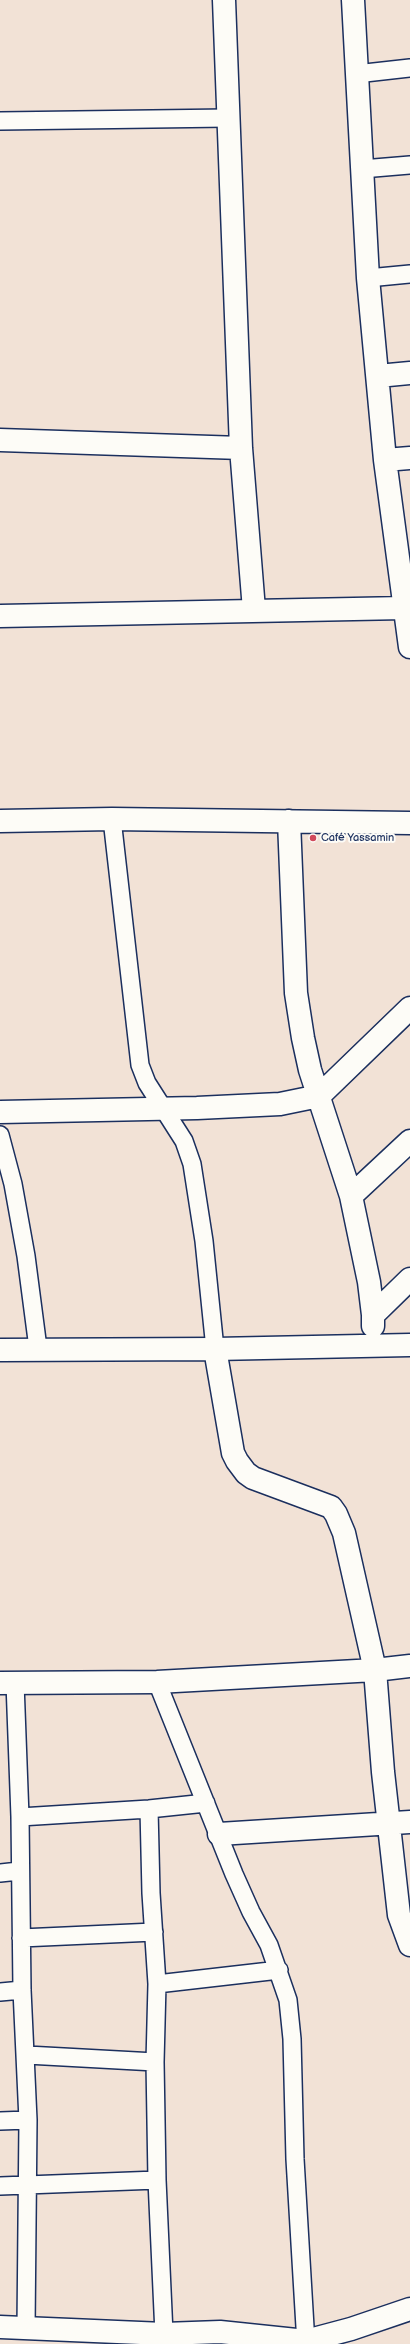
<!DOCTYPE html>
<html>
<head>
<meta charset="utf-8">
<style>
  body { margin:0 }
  canvas { display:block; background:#f2e2d6 }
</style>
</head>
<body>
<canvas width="410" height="2344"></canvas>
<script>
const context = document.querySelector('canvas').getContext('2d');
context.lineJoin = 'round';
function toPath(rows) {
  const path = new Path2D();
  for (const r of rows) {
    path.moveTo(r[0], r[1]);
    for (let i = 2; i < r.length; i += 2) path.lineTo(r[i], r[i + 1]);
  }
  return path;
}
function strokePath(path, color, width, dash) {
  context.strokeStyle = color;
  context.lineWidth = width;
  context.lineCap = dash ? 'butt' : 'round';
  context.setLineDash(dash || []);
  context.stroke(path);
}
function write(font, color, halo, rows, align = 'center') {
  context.font = font + ' "Balsamiq Sans",sans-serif';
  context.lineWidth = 4;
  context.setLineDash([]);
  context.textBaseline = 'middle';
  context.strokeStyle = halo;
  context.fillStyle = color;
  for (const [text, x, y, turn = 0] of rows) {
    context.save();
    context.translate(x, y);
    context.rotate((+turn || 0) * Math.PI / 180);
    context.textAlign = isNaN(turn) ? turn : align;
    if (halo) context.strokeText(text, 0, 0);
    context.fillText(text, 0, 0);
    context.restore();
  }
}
const service = toPath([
  [356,74,410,68],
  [0,121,228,118],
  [362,169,410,165],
  [368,278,410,274],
  [112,819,140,1065,147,1083,184,1141,192,1164,204,1241,215,1349],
  [0,1135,13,1184,26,1256,38,1348],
  [157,1682,234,1874,251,1912,269,1945,288,2000,292,2039,295,2159,306,2344],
  [15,1683,20,1817,22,1990,28,2120,26,2328],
  [149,1809,151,1893,157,1984,155,2062,157,2180,164,2334],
  [20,1817,149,1809,206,1803],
  [0,1873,19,1871],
  [21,1938,154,1932],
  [157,1984,279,1970],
  [0,1992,22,1990],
  [27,2055,155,2062],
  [0,2121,28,2120],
  [0,2186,157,2180]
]);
const minor = toPath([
  [224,0,241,448,254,610],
  [353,0,368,278,385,460,410,647],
  [378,376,410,373],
  [0,440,241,448],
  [385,460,410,458],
  [0,616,404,608],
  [0,821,112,819,410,823],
  [289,821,296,993,303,1038,310,1070,351,1196,369,1282,373,1315],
  [0,1112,197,1108,280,1104,319,1096,410,1008],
  [351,1196,410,1141],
  [373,1326,373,1315,410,1279],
  [215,1349,233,1453,237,1461,246,1473,253,1478,331,1507,336,1514,344,1533,375,1670,383,1772,399,1915,410,1945],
  [0,1350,215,1349,410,1345],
  [0,1683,157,1682,375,1670,410,1666],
  [219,1834,410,1822],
  [0,2327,164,2334,220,2332,306,2341,351,2329,410,2309]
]);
strokePath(service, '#1b2f5e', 20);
strokePath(minor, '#1b2f5e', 25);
strokePath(service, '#fdfcf7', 17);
strokePath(minor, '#fdfcf7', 22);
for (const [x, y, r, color] of [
  [313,838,4,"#d1495b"]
]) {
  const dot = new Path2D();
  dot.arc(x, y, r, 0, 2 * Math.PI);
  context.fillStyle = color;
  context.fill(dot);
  strokePath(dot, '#fdfcf7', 1.5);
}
write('11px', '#1b2f5e', '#fdfcf7', [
  ["Café Yassamin",321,838]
], 'left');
</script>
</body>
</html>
